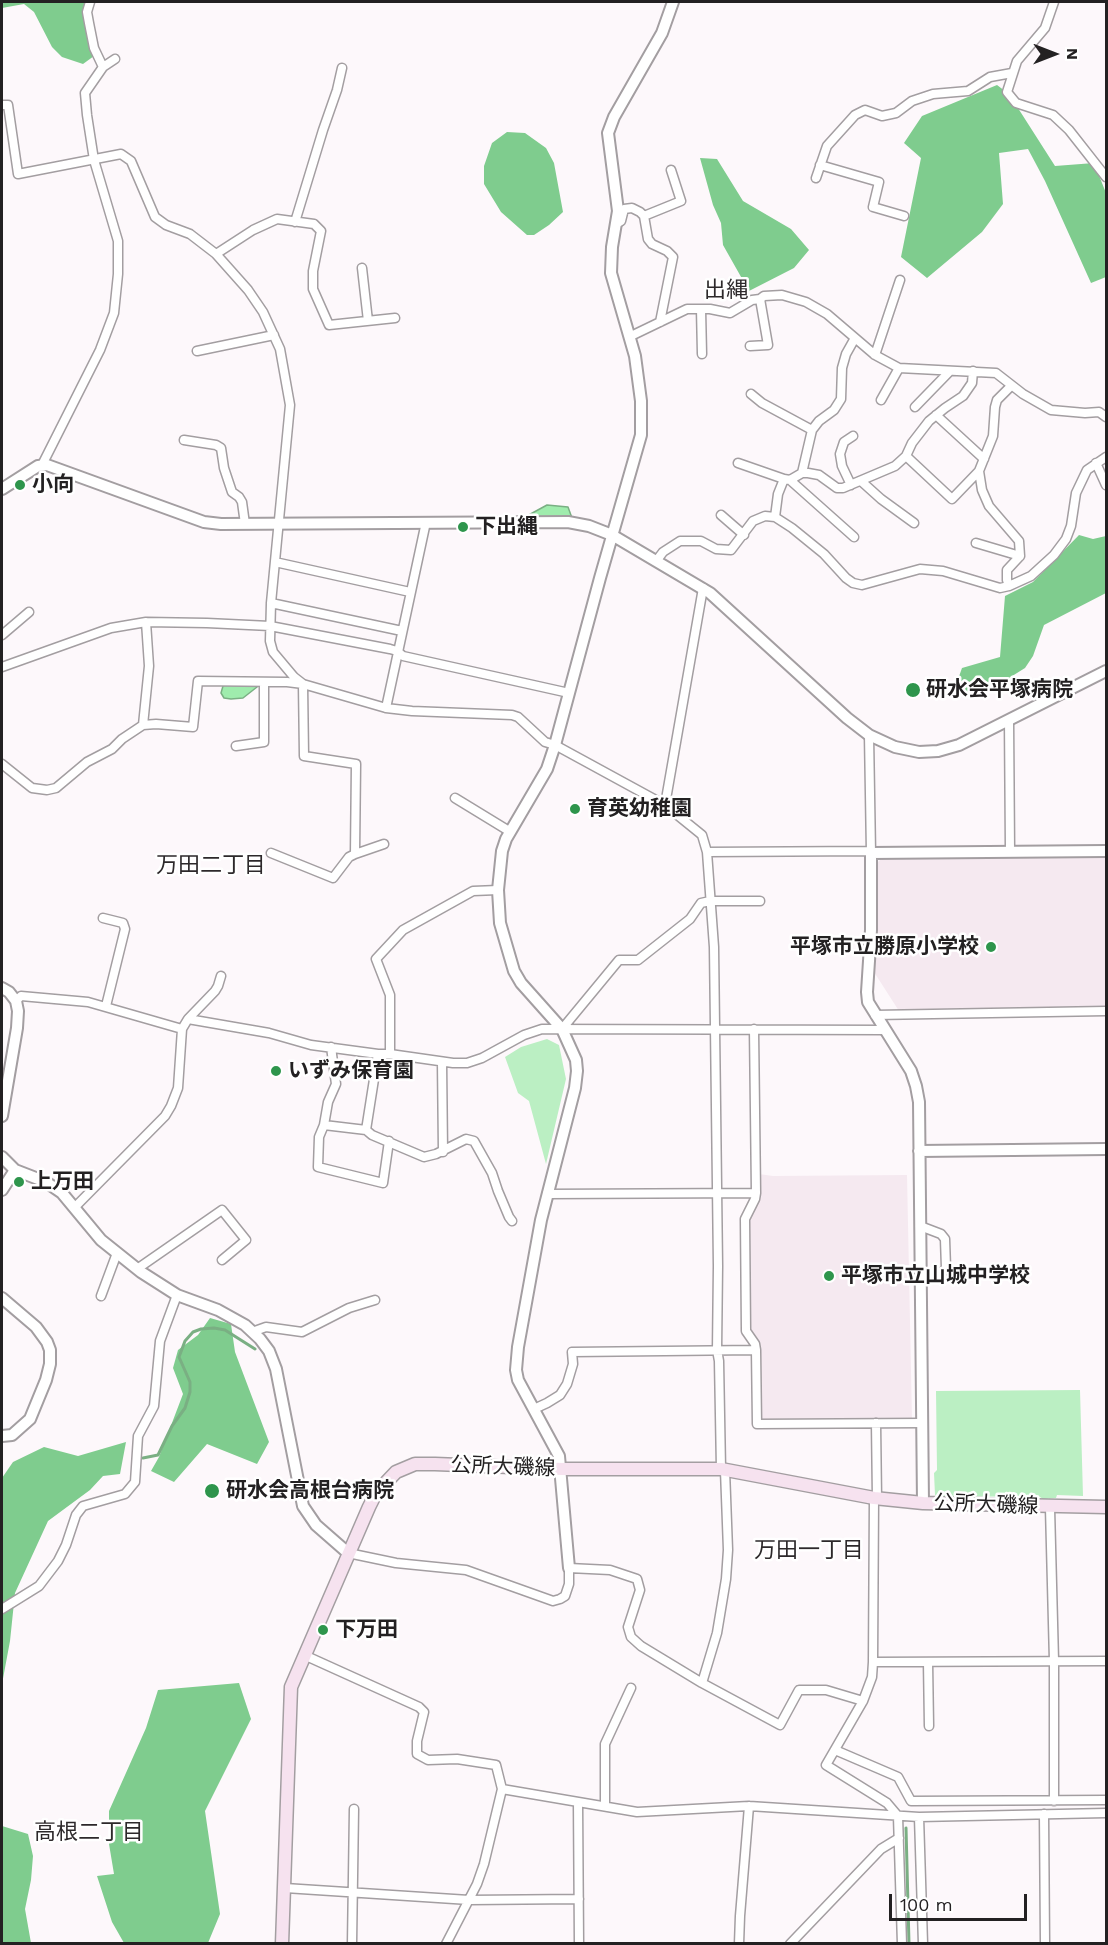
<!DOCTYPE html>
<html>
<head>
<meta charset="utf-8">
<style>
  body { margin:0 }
  #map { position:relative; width:1108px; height:1945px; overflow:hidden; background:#fdf8fb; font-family:"Work Sans",sans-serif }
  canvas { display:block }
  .frame { position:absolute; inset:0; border:3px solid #232122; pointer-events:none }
  .north { position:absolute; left:1024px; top:24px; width:60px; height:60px; -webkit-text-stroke:4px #fff; paint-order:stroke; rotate:90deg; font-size:16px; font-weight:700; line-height:24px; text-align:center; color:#232122 }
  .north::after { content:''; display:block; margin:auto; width:21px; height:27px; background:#232122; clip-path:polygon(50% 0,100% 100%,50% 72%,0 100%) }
  .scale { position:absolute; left:889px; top:1894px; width:138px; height:27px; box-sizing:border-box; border:3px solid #232122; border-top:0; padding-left:8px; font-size:18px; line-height:21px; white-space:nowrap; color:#232122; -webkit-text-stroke:4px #fff; paint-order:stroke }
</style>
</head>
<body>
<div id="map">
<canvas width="1108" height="1945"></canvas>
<div class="frame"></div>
<div class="north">N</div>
<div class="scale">100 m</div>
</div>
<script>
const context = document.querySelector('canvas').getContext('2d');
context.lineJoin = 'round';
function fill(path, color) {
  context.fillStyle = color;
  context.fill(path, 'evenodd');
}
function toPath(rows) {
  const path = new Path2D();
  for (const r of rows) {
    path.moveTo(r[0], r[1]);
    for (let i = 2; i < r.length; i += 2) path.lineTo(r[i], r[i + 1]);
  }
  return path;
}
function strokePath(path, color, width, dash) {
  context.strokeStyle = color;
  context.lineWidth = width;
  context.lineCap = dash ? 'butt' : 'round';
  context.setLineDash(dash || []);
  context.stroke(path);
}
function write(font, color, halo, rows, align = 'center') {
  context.font = font + ' "Work Sans","Noto Sans JP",sans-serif';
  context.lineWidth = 5;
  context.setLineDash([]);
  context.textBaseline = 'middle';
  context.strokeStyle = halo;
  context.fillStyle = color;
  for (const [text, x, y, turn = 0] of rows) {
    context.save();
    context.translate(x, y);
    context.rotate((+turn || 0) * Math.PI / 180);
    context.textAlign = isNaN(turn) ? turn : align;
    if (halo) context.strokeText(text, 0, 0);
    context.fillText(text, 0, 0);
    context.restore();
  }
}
fill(toPath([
  [1106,857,1106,1008,899,1011,874,972,878,922,877,863,881,859],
  [759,1174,773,1176,907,1175,912,1420,764,1421,759,1416,759,1345,749,1331,747,1222,759,1200]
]), '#f5e9f0');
fill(toPath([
  [547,1039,559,1045,566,1079,546,1164,529,1101,518,1093,505,1057,521,1047],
  [1080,1390,1083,1496,1057,1495,1056,1498,1043,1499,1040,1497,937,1496,935,1495,934,1473,937,1470,936,1391]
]), '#bbefc3');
fill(toPath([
  [2,2,86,2,94,56,83,64,62,57,52,47,34,12,24,4,2,8],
  [997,85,1009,94,1055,166,1094,163,1106,193,1106,277,1091,283,1045,181,1028,149,999,153,1003,204,982,232,927,278,901,257,921,158,904,143,922,116],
  [507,132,525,133,546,148,554,163,563,212,549,225,534,235,527,235,501,212,484,184,484,166,492,143],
  [700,158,717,159,743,201,791,229,809,250,794,268,749,291,723,245,721,223,713,205],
  [1079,535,1093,539,1106,536,1106,593,1044,625,1033,656,1025,668,977,698,959,692,956,685,962,668,1000,657,1005,596,1033,582],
  [210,1318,231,1324,235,1352,269,1442,257,1464,207,1444,174,1482,151,1471,159,1457,183,1394,173,1368,178,1350,198,1335],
  [126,1442,120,1474,103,1476,90,1490,48,1521,15,1593,10,1641,2,1684,2,1478,13,1462,44,1447,78,1456],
  [239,1683,251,1719,205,1811,220,1914,208,1943,124,1943,112,1922,97,1876,114,1874,109,1844,109,1811,146,1728,158,1690],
  [2,1826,28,1834,33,1856,31,1880,25,1909,31,1943,2,1943]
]), '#7fcc8e');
const water = toPath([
  [547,505,568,507,572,518,525,517,547,505],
  [225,685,256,685,257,687,243,698,231,699,224,698,221,693,223,686,225,685]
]);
fill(water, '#9fecad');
strokePath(water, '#7aaf83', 1.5);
strokePath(toPath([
  [143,1458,158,1455,172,1426,185,1408,190,1392,190,1382,179,1357,185,1341,193,1332,201,1329,214,1328,225,1330,255,1349],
  [906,1828,909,1944]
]), '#7aaf83', 3);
const minor = toPath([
  [90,2,87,12,89,23,94,48,103,67],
  [1054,2,1045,28,1017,61,1007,92,1016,103,1053,115,1069,130,1106,177],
  [2,105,8,105,18,174,121,154,131,161,155,217,166,225,190,234,216,254,248,290,263,312,280,349,290,405,271,603,270,641,273,652,294,677,303,684,386,708,412,711,512,715,518,717,545,742,555,745,665,805,702,835,707,852,714,947,718,1266,717,1350,719,1361,721,1469],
  [820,165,879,182,873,207,904,216],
  [816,178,827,146,855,115,865,110,882,116,896,113,912,101,933,94,968,91,990,77,1012,73],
  [644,216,681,201,671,170],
  [295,222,323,130,337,90,342,68],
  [616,224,621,221,624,209,632,208,640,212,644,216,648,239,652,244,667,251,673,257,660,322],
  [216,254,253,230,277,219,314,224,321,231,313,271,313,289,329,325,395,318],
  [362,268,368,321],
  [701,309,702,354],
  [631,336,687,309,710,309,730,313,752,300,760,299,764,296,782,295,806,302,827,314,875,355,899,368,996,373,1023,394,1051,410,1085,413,1099,412,1106,417],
  [750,346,768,345,760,299],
  [197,351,274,335],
  [875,355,900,280],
  [751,394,762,403,812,430],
  [881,400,899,368],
  [915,407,950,371],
  [936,415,984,459],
  [184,440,216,445,221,448,224,468,232,492,239,497,242,502,245,524],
  [906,456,952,499,979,471,993,436,995,407,997,400,1011,386],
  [738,463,784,479],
  [1096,463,1106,485],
  [42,465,100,350,114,313,118,274,118,241,94,160,87,115,85,93,103,67,115,59],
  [979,471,982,490,989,506,1019,541,1020,556,1007,570,1007,580,1009,586],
  [802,473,812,430,819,421,834,410,841,399,842,368,846,354,855,338],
  [790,480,854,537],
  [861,481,881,499,914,523],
  [851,485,842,466,840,454,844,442,853,436],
  [721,515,744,535],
  [775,517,778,494,784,479,790,480,802,473,808,473,819,475,837,488,843,488,895,466,906,456,912,443,929,421,945,408,963,396,972,383,973,371],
  [976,543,1020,556],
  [657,560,663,552,680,541,701,541,716,549,731,550,753,521,765,516,775,517,792,528,824,554,846,578,853,583,862,585,920,569,943,571,1000,588,1009,586,1031,576,1054,555,1066,539,1071,526,1076,493,1087,470,1106,457],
  [275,562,410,592],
  [271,603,402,631],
  [2,635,29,612],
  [2,667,111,628,146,622,207,623,270,626,390,649,397,651,403,656,569,693],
  [386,708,426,522],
  [1009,720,1010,851],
  [143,725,149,666,146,622],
  [869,735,871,853],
  [236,746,264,742,264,682],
  [2,764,32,788,47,790,56,788,87,762,112,749,122,739,143,725,156,724,193,727,198,681,287,682,303,684,304,756,356,764,355,854,349,857,333,878,271,853],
  [455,798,509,831],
  [665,805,703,588],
  [707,852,871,851],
  [355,854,384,844],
  [103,918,123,923,125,929,106,1006],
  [16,1001,21,996,88,1002,182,1029],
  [875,1015,1106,1011],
  [188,1019,215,991,218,986,221,976],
  [562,1029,619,960,638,960,690,919,701,903,710,901,760,901],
  [754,1029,756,1193,755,1199,745,1219,746,1331,755,1344,756,1350,757,1424,922,1423],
  [331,1047,336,1084,328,1102,324,1125,366,1130,372,1135,424,1157,436,1154,466,1139,474,1141,492,1173,498,1191,509,1217,512,1221],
  [390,1054,390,995,376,959,403,930,473,891,498,890],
  [442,1062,443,1152],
  [324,1125,319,1137,318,1167,383,1183,389,1141],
  [366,1130,378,1054],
  [547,1194,756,1193],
  [75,1207,165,1116,171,1106,178,1088,182,1029,188,1019,269,1033,311,1045,378,1054,390,1054,453,1063,467,1063,482,1058,524,1035,542,1029,885,1030],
  [920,1226,941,1234,945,1239,946,1268,940,1275,921,1278],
  [137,1269,222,1210,246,1240,222,1260],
  [101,1296,117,1253],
  [252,1332,266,1327,302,1332,349,1308,375,1300],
  [534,1409,547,1403,560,1395,567,1384,573,1364,572,1352,756,1350],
  [876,1423,877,1499],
  [874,1498,873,1662,1106,1661],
  [1050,1508,1054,1661,1054,1801],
  [348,1553,396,1563,466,1570,553,1601,560,1599,565,1596,569,1584,569,1568,610,1570,637,1579,640,1590,628,1627,631,1637,641,1646,702,1683,780,1725,799,1690,826,1690,863,1701],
  [2,1609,39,1586,58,1561,66,1545,76,1515,83,1506,125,1494,135,1482,138,1436,154,1406,160,1341,177,1295],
  [304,1655,419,1707,424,1712,417,1741,417,1754,428,1760,457,1759,496,1765,502,1789,484,1864,477,1884,446,1944],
  [873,1662,872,1677,863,1701,826,1765,887,1803,898,1816,902,1944],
  [928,1662,929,1726],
  [702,1683,717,1633,726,1579,728,1550,725,1470],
  [835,1750,898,1777,911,1801,1106,1800],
  [502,1789,637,1812,749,1806,919,1817,1106,1813],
  [578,1802,579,1944],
  [605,1806,605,1744,631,1688],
  [1044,1814,1045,1944],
  [919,1817,923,1944],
  [285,1888,469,1900,579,1899],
  [352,1944,354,1809],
  [739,1944,740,1916,749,1806],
  [790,1944,881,1849,899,1838]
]);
const tertiary = toPath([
  [2,489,38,466,47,465,204,522,221,524,568,522,589,526,612,535,710,593,847,718,869,735,895,747,919,752,938,751,959,745,1106,671],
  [2,988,9,992,16,1001,18,1011,17,1028,2,1116],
  [919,1151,1106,1149],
  [2,1157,15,1170,46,1182,62,1193,101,1240,141,1272,177,1295,218,1310,245,1325,260,1339,269,1351,276,1369,303,1506,316,1525,348,1553],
  [2,1190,15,1170],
  [2,1298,36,1327,47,1342,50,1350,50,1364,46,1380,30,1419,12,1435,2,1436],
  [923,1503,919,1102,916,1086,911,1071,868,1002,867,992,871,930,871,853,1106,851],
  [569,1568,559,1456,518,1380,516,1370,518,1347,541,1220,575,1088,577,1071,576,1060,562,1029,521,983,514,971,500,923,498,890,502,851,506,839,547,769,555,745,600,578,641,435,641,401,635,356,611,273,612,247,618,211,608,133,614,117,662,33,673,2]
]);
const secondary = toPath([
  [282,1944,291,1687,369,1507,376,1493,396,1472,415,1464,435,1464,562,1469,721,1469,874,1498,923,1503,1106,1507]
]);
strokePath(minor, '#a39ea1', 11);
strokePath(tertiary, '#a39ea1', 14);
strokePath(secondary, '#a39ea1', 15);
strokePath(minor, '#fff', 8);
strokePath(tertiary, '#fff', 10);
strokePath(secondary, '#f6e2ef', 12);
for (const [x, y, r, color] of [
  [20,485,6,"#2e954c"],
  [463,527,6,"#2e954c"],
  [913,690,8,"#2e954c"],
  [575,809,6,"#2e954c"],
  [991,947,6,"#2e954c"],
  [276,1071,6,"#2e954c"],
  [19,1182,6,"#2e954c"],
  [829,1276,6,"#2e954c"],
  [212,1491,8,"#2e954c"],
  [323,1630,6,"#2e954c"]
]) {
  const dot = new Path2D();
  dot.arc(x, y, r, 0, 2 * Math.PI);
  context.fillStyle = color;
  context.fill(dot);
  strokePath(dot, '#fff', 2);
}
write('bold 21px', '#232122', '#fff', [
  ["小向",32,485],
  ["下出縄",475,527],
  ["研水会平塚病院",926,690],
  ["育英幼稚園",587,809],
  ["平塚市立勝原小学校",979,947,"right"],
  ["いずみ保育園",288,1071],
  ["上万田",31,1182],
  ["平塚市立山城中学校",841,1276],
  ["研水会高根台病院",226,1491],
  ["下万田",335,1630]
], 'left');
write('21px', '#232122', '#fff', [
  ["公所大磯線",503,1467,2],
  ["公所大磯線",986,1505,2]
]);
write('22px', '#2d292b', '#fff', [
  ["出縄",726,291],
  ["万田二丁目",211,866],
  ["万田一丁目",809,1551],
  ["高根二丁目",89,1833]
]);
</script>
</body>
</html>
